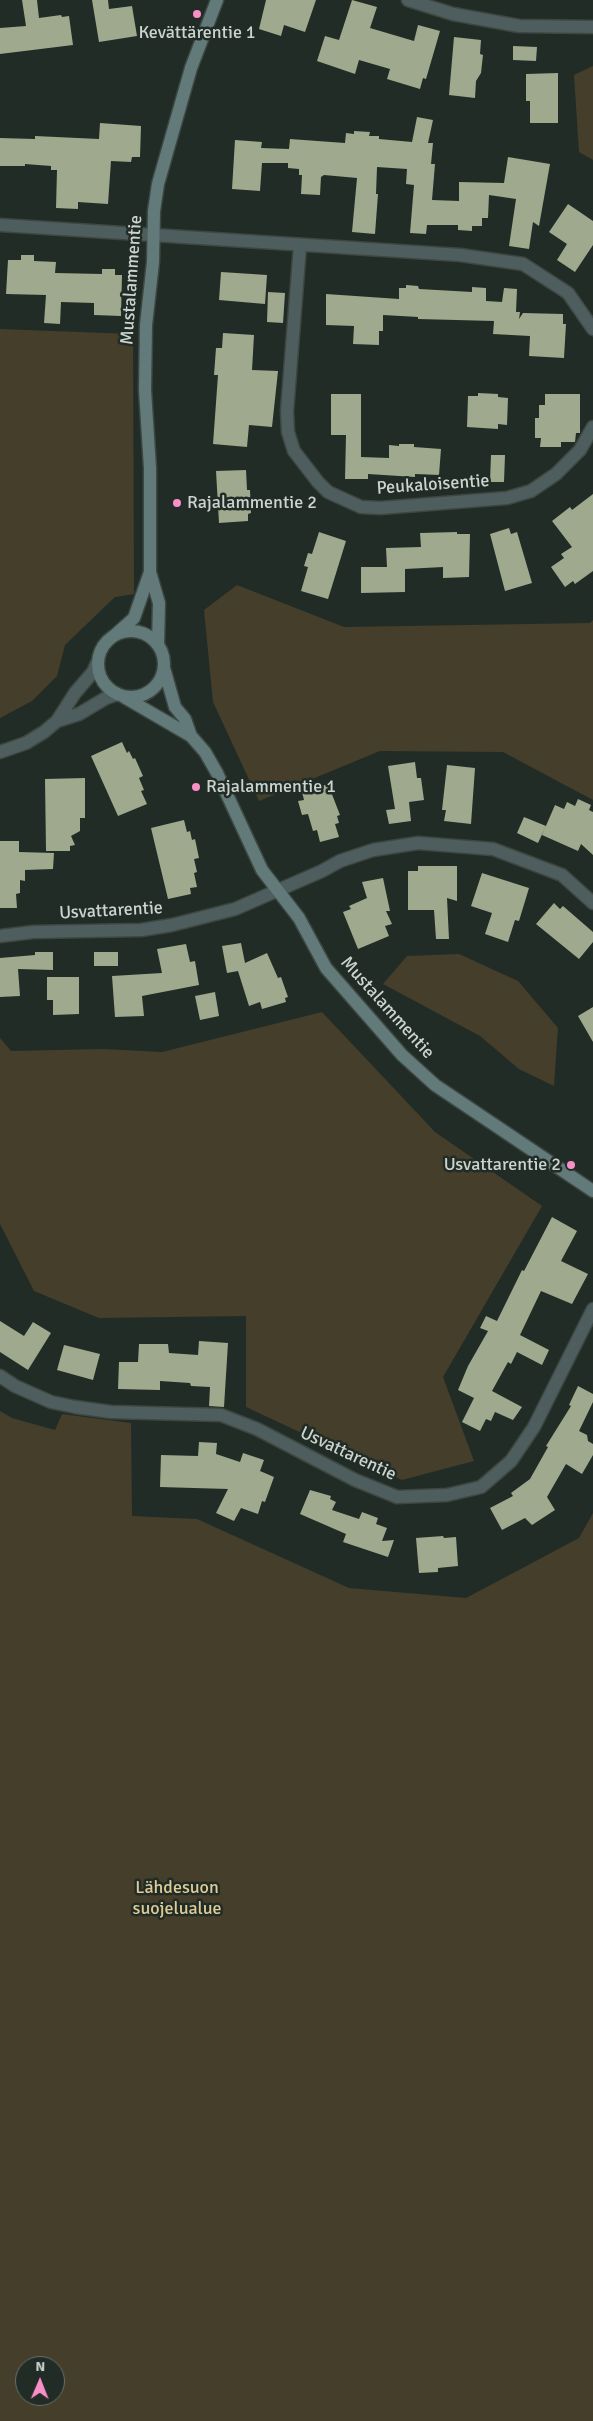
<!DOCTYPE html>
<html>
<head>
<meta charset="utf-8">
<style>
  body { margin:0 }
  #map { position:relative; width:593px; height:2421px; overflow:hidden; background:#212c26; font-family:Signika,sans-serif }
  canvas { display:block }
  .north { position:absolute; left:15px; top:2356px; width:50px; height:50px; box-sizing:border-box; background:#212c26; border:1px solid #666f6a; border-radius:50%; rotate:1deg; font-size:14px; font-weight:700; line-height:20px; text-align:center; color:#cdd4cf }
  .north::after { content:''; display:block; margin:auto; width:18px; height:22px; background:#fa8fc7; clip-path:polygon(50% 0,100% 100%,50% 72%,0 100%) }
</style>
</head>
<body>
<div id="map">
<canvas width="593" height="2421"></canvas>
<div class="north">N</div>
</div>
<script>
const context = document.querySelector('canvas').getContext('2d');
context.lineJoin = 'round';
function fill(path, color) {
  context.fillStyle = color;
  context.fill(path, 'evenodd');
}
function toPath(rows) {
  const path = new Path2D();
  for (const r of rows) {
    if (r.length === 3) {
      path.moveTo(r[0] + r[2], r[1]);
      path.arc(r[0], r[1], r[2], 0, 2 * Math.PI);
      continue;
    }
    path.moveTo(r[0], r[1]);
    for (let i = 2; i < r.length; i += 2) path.lineTo(r[i], r[i + 1]);
  }
  return path;
}
function strokePath(path, color, width, dash) {
  context.strokeStyle = color;
  context.lineWidth = width;
  context.lineCap = dash ? 'butt' : 'round';
  context.setLineDash(dash || []);
  context.stroke(path);
}
function write(font, color, halo, rows, align = 'center') {
  context.font = font + ' Signika,sans-serif';
  context.lineWidth = 5;
  context.setLineDash([]);
  context.textBaseline = 'middle';
  context.strokeStyle = halo;
  context.fillStyle = color;
  for (const [text, x, y, turn = 0] of rows) {
    context.save();
    context.translate(x, y);
    context.rotate((+turn || 0) * Math.PI / 180);
    context.textAlign = isNaN(turn) ? turn : align;
    if (halo) context.strokeText(text, 0, 0);
    context.fillText(text, 0, 0);
    context.restore();
  }
}
fill(toPath([
  [593,66,593,160,579,152,574,75],
  [0,329,133,334,134,594,115,597,65,645,57,676,32,701,0,718],
  [237,585,344,627,590,623,593,620,593,800,503,752,380,751,259,801,213,702,204,610],
  [459,954,518,981,558,1028,554,1086,519,1069,480,1036,383,984,407,956],
  [322,1012,435,1132,542,1206,443,1377,474,1461,402,1480,246,1407,246,1316,99,1318,34,1291,0,1224,0,1038,11,1051,103,1049,162,1052],
  [0,1411,12,1418,55,1430,62,1414,131,1423,132,1516,197,1519,349,1588,466,1598,579,1538,593,1513,593,2421,0,2421],
  [25,2366,55,2366,55,2396,25,2396]
]), '#453e2b');
fill(toPath([
  [22,0,37,0,39,18,61,15,62,17,69,16,73,45,0,54,0,28,26,26],
  [92,0,108,0,109,9,132,6,137,36,99,42],
  [266,0,316,0,305,32,284,25,281,36,259,29],
  [352,0,377,7,370,28,414,41,418,25,440,31,426,79,423,78,420,89,387,79,390,69,359,60,355,74,317,61,325,36,339,40],
  [454,37,481,40,480,54,483,55,481,73,476,81,475,98,449,95],
  [513,46,537,47,536,61,513,60],
  [558,73,558,123,530,123,530,101,526,101,526,74],
  [417,117,433,120,428,143,433,143,431,164,435,164,432,200,459,201,459,182,504,183,508,157,550,164,539,226,533,222,529,249,509,246,516,199,489,195,488,218,482,218,482,226,472,226,472,231,458,230,458,225,427,225,426,234,410,233,414,185,406,184,407,169,377,167,376,194,378,194,375,234,352,232,357,178,324,175,321,177,320,195,301,194,302,175,299,175,299,169,288,168,288,163,262,163,260,191,232,189,235,140,262,142,261,148,289,149,290,139,345,143,346,133,354,134,354,131,370,132,369,136,379,136,379,139,412,142],
  [100,123,141,126,140,157,132,157,131,162,111,161,108,204,78,202,78,209,56,208,57,170,51,170,51,166,25,164,25,166,0,166,0,138,35,139,35,136,99,139],
  [568,204,593,221,593,245,575,272,557,260,567,244,549,232],
  [21,255,34,255,34,261,56,262,55,273,102,274,102,269,115,269,115,275,122,275,121,316,94,315,94,303,61,302,60,324,44,323,46,295,6,294,8,260,21,260],
  [221,272,267,275,265,304,219,300],
  [406,285,418,286,419,289,472,292,472,287,486,288,486,301,502,302,504,288,517,289,516,312,520,312,519,319,523,313,563,314,563,324,566,324,564,358,529,356,530,336,493,334,494,321,418,319,418,317,383,315,383,331,379,331,379,345,353,344,354,326,326,325,326,294,399,299,399,288,406,288],
  [268,292,285,293,283,323,267,322],
  [223,333,254,335,252,370,278,371,272,427,249,425,247,447,213,444,218,375,214,375,216,348,222,348],
  [478,393,498,394,498,397,508,398,507,425,498,424,498,429,467,427,468,396,478,396],
  [331,394,361,394,361,457,389,458,389,445,399,446,399,444,414,444,414,447,441,449,439,475,415,474,415,477,368,474,368,479,345,479,346,435,331,435],
  [545,394,580,394,580,433,576,433,575,442,561,442,561,447,540,447,541,438,535,438,535,418,539,418,539,405,545,405],
  [491,455,505,455,504,482,490,482],
  [246,470,247,490,250,490,251,513,248,514,248,521,219,523,216,471],
  [593,494,593,571,575,584,573,581,565,587,551,567,564,558,561,554,572,547,552,521,570,507,572,510],
  [509,528,511,534,517,532,532,583,505,591,490,534],
  [319,532,346,541,328,599,301,591,308,567,304,566,308,553,312,554],
  [457,532,457,534,470,534,469,577,443,578,443,567,405,569,405,592,361,593,361,567,387,567,386,548,421,547,420,533],
  [122,742,127,753,129,751,133,759,135,758,143,776,139,778,144,790,141,791,147,804,118,816,91,756],
  [415,762,417,778,421,778,424,800,409,802,411,821,389,824,386,810,395,809,388,766],
  [447,765,475,768,471,824,444,821,446,810,442,810],
  [85,778,85,818,80,818,80,831,71,836,75,845,70,846,70,851,46,851,45,779],
  [328,784,340,815,337,816,339,823,335,824,339,837,320,842,317,830,313,831,308,814,302,815,298,801,304,800,302,792],
  [578,799,591,805,589,810,593,812,593,855,581,844,578,851,542,835,555,805,564,809,567,802,575,806],
  [524,817,546,826,538,843,517,833],
  [184,820,187,832,190,831,192,840,195,839,199,858,194,859,197,872,194,873,197,887,190,888,191,894,168,899,151,828],
  [0,841,19,841,19,852,54,853,53,869,25,870,25,881,20,880,20,893,16,894,17,908,0,908],
  [418,866,457,866,457,901,447,898,449,939,436,939,434,910,408,910,408,871,418,871],
  [482,873,529,888,519,921,515,920,508,942,485,934,492,913,471,906],
  [383,878,390,911,386,911,392,924,385,926,389,936,358,949,343,912,351,909,349,906,367,898,362,882],
  [554,903,560,909,563,906,593,932,593,942,579,959,536,924],
  [241,943,245,963,267,953,278,978,281,977,288,997,285,998,286,1002,262,1009,260,1002,249,1006,238,971,227,973,222,946],
  [186,944,190,962,195,961,199,985,142,996,144,1016,115,1017,112,976,162,973,157,949],
  [35,952,53,952,53,970,18,969,20,996,0,997,0,958,35,955],
  [94,952,118,952,118,966,94,966],
  [47,977,79,977,79,1014,53,1015,53,1000,47,1000],
  [215,992,219,1016,200,1020,195,996],
  [593,1007,593,1042,578,1016],
  [552,1217,577,1231,561,1261,588,1274,572,1304,541,1291,520,1335,549,1350,542,1365,517,1352,511,1364,508,1362,492,1391,522,1407,513,1420,495,1412,491,1421,486,1419,480,1431,462,1422,474,1398,458,1390,468,1366,488,1331,480,1328,486,1316,497,1321,522,1270,524,1271],
  [0,1321,24,1336,33,1322,51,1333,28,1370,0,1352],
  [199,1341,228,1343,224,1407,209,1406,210,1387,191,1386,190,1383,160,1381,160,1390,118,1389,119,1362,138,1362,139,1344,168,1344,169,1353,198,1355],
  [64,1345,100,1354,93,1380,57,1370],
  [578,1386,593,1394,593,1402,579,1431,587,1435,588,1441,593,1444,593,1455,582,1474,566,1464,547,1497,555,1510,532,1525,525,1518,502,1530,490,1508,513,1496,511,1493,530,1479,548,1447,546,1446,571,1406,569,1405],
  [199,1442,217,1443,216,1454,240,1462,243,1453,264,1460,260,1471,274,1477,265,1502,262,1501,258,1514,241,1508,234,1521,216,1513,228,1489,160,1487,161,1455,198,1456],
  [310,1490,331,1496,330,1499,336,1502,332,1510,359,1519,362,1512,378,1518,376,1524,387,1528,382,1541,394,1540,388,1557,343,1542,346,1534,300,1514],
  [443,1536,444,1538,456,1537,458,1566,438,1568,438,1572,419,1573,416,1538]
]), '#9fa98d');
const street = toPath([
  [408,0,453,14,519,26,593,27],
  [0,225,460,255,523,264,568,293,593,329],
  [300,246,287,411,288,432,294,451,318,482,328,492,361,507,380,508,507,498,531,491,556,474,580,450,593,427],
  [57,721,79,714,106,698,118,694],
  [0,752,26,743,44,732,57,721,75,693,93,672,97,663],
  [0,936,33,932,141,930,172,925,235,909,322,871,340,861,373,850,418,843,493,849,562,875,593,903],
  [0,1376,15,1386,51,1402,75,1407,111,1412,221,1415,257,1429,355,1480,397,1497,447,1495,481,1487,511,1461,534,1427,593,1309]
]);
const secondary = toPath([
  [131,664,33],
  [116,634,134,618,150,572],
  [158,645,159,603,150,572,150,468,145,390,146,325,153,262,154,211,158,184,191,68,217,0],
  [164,668,175,707,185,719,191,736],
  [124,697,191,736,205,752,217,773,262,870,299,918,326,968,402,1055,435,1085,593,1191]
]);
strokePath(street, '#3d4741', 15);
strokePath(secondary, '#3d4741', 15);
strokePath(street, '#4e5d5d', 12);
strokePath(secondary, '#627a79', 12);
for (const [x, y, r, color] of [
  [197,14,5,"#fa8fc7"],
  [177,503,5,"#fa8fc7"],
  [196,787,5,"#fa8fc7"],
  [571,1165,5,"#fa8fc7"]
]) {
  const dot = new Path2D();
  dot.arc(x, y, r, 0, 2 * Math.PI);
  context.fillStyle = color;
  context.fill(dot);
  strokePath(dot, '#212c26', 2);
}
write('18px', '#cdd4cf', '#212c26', [
  ["Kevättärentie 1",197,33,"center"],
  ["Rajalammentie 2",187,503],
  ["Rajalammentie 1",206,787],
  ["Usvattarentie 2",561,1165,"right"]
], 'left');
write('18px', '#cdd4cf', '#212c26', [
  ["Mustalammentie",132,280,-86],
  ["Peukaloisentie",433,485,-4],
  ["Usvattarentie",111,911,-3],
  ["Mustalammentie",387,1008,48],
  ["Usvattarentie",348,1454,25]
]);
write('18px', '#decb96', '#212c26', [
  ["Lähdesuon",177,1888],
  ["suojelualue",177,1909]
]);
</script>
</body>
</html>
